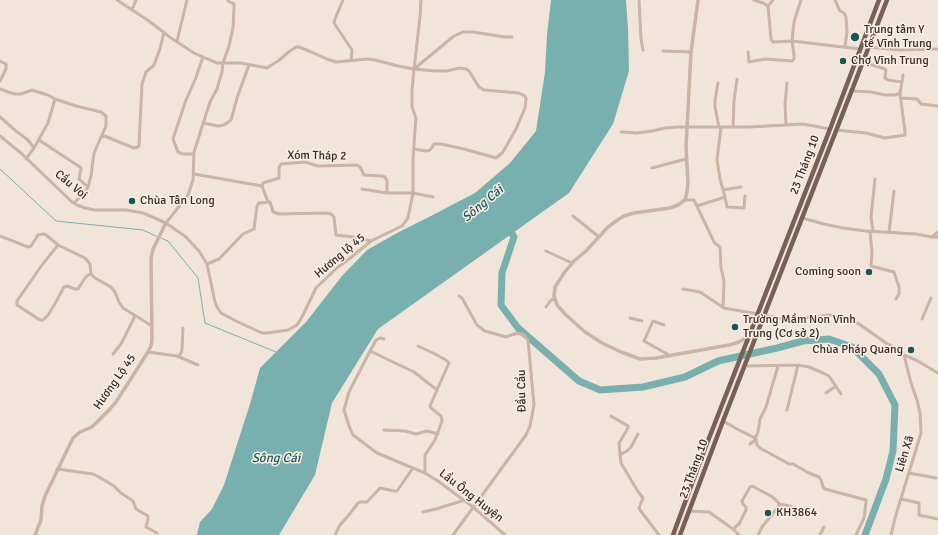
<!DOCTYPE html>
<html>
<head>
<meta charset="utf-8">
<style>
  body { margin:0 }
  canvas { display:block; background:#f1e5d9 }
</style>
</head>
<body>
<canvas width="938" height="535"></canvas>
<script>
const context = document.querySelector('canvas').getContext('2d');
context.lineJoin = 'round';
function fill(path, color) {
  context.fillStyle = color;
  context.fill(path, 'evenodd');
}
function toPath(rows) {
  const path = new Path2D();
  for (const r of rows) {
    path.moveTo(r[0], r[1]);
    for (let i = 2; i < r.length; i += 2) path.lineTo(r[i], r[i + 1]);
  }
  return path;
}
function strokePath(path, color, width, dash) {
  context.strokeStyle = color;
  context.lineWidth = width;
  context.lineCap = dash ? 'butt' : 'round';
  context.setLineDash(dash || []);
  context.stroke(path);
}
function write(font, color, halo, rows, align = 'center') {
  context.font = font + ' Signika,sans-serif';
  context.lineWidth = 3;
  context.setLineDash([]);
  context.textBaseline = 'middle';
  context.strokeStyle = halo;
  context.fillStyle = color;
  for (const [text, x, y, turn = 0] of rows) {
    context.save();
    context.translate(x, y);
    context.rotate((+turn || 0) * Math.PI / 180);
    context.textAlign = isNaN(turn) ? turn : align;
    if (halo) context.strokeText(text, 0, 0);
    context.fillText(text, 0, 0);
    context.restore();
  }
}
fill(toPath([
  [551,0,626,0,628,28,629,71,613,124,569,193,378,329,332,403,315,475,279,535,197,535,200,522,212,509,224,485,250,404,260,368,306,322,342,276,367,250,397,233,427,218,475,193,510,163,536,131,545,72,547,35]
]), '#78afaf');
strokePath(toPath([
  [0,169,56,221,143,230,158,237],
  [161,238,168,241,198,278,205,323,276,352]
]), '#78afaf', 1);
strokePath(toPath([
  [507,225,514,237,502,273,501,305,518,328,579,381,600,390,643,387,685,377,718,361,777,348,803,341,829,339,852,347,879,374,895,405,893,451,886,479,865,535]
]), '#78afaf', 7);
strokePath(toPath([
  [117,0,149,21,171,38,194,53,203,57,217,63,241,63,267,68,278,61,290,51,296,47,299,47,309,51,327,59,336,62,367,59,375,60,398,66,414,69,454,36,463,32,473,32,505,37,512,37],
  [343,0,335,19,334,23,352,50,351,60],
  [639,0,641,39,643,50],
  [754,0,763,3,768,6,771,39,773,42,792,41,860,49],
  [835,0,840,11,844,13,846,17,847,32,845,47],
  [768,6,773,0],
  [132,10,136,0],
  [177,41,187,0],
  [868,47,900,50,938,49],
  [663,51,691,52],
  [748,52,749,62,765,59,792,61,794,59,794,55,792,41,793,31,794,22,801,0],
  [414,69,435,71,447,71,459,68,466,69,469,71,479,87,484,90,519,93,525,96,526,99,525,108,516,129,503,152,496,158,464,149,441,144,434,144,430,150,426,151,414,149],
  [0,81,6,69,6,64,0,61],
  [902,82,903,75],
  [718,83,715,100,715,107,719,127],
  [0,89,8,92,15,94,21,94,32,90,35,91,48,95,55,99,76,106,101,112,106,116,106,126,94,153,91,176,88,187,85,192,74,203],
  [852,91,871,92,885,95,895,95,900,93,902,82,888,80,885,78,886,70,885,69,863,62],
  [901,98,917,99,921,104,938,106],
  [0,117,16,131,28,140,34,148,26,159],
  [203,123,218,126,224,125,231,120,237,98,249,65],
  [786,125,785,104,787,83],
  [721,127,717,160,720,179,725,197,727,207,744,208,745,196],
  [733,127,734,101,737,79],
  [836,130,866,133,885,138,905,135,905,132,900,93],
  [621,132,637,133,652,131,665,128,678,127,749,127,803,124,830,129],
  [102,135,134,148,138,147,139,145,142,84,146,72,154,65,160,49,164,32],
  [0,136,21,153,72,202,77,205,85,208,95,210,126,210,143,213,166,223,186,237,199,251,207,264,215,302,217,307,221,313,236,321,262,333,268,333,288,330,297,325,302,317,316,288,338,267,349,259,371,241,402,226,408,218,413,193,413,160,415,130,416,118,412,107,412,91,414,69,420,17,421,0],
  [39,140,80,167,81,169,79,179,88,187],
  [34,148,48,123,55,99],
  [194,154,183,154,178,152,173,139,186,100,195,80,203,57],
  [652,168,686,159],
  [194,174,262,186,263,183,266,182,279,178,279,167,281,164,305,162,318,166,357,165,360,167,364,175,382,176,385,177,387,181,387,193,413,193,433,197],
  [262,186,268,202],
  [362,189,387,193],
  [723,190,741,187],
  [685,200,694,200,714,242,716,244,720,247,721,268,724,281,723,307],
  [697,206,725,197],
  [573,216,599,237],
  [802,218,824,224,843,228,866,231,916,234,932,237,938,232],
  [166,223,188,195,193,180,194,152,210,102,217,89,222,72,223,63,229,46,233,28,234,8,234,4,228,1],
  [870,231,872,253,871,266,894,272,899,287,899,294,896,299],
  [873,231,871,217,875,179],
  [889,232,894,191],
  [0,236,28,247,31,246,38,235,43,234,46,235,58,245,85,258,90,264,91,274,95,278,111,287,115,292,119,302,123,308,152,326],
  [932,237,938,237],
  [58,245,42,265,17,301,17,305,40,320,43,320,48,315,56,302,64,287,67,286,75,289,78,289,85,278,88,275,91,274],
  [546,251,572,263],
  [207,264,219,259,243,234,254,229,257,206,259,203,270,202,273,212,279,214,325,213,331,214,334,217,336,235,353,237,371,241],
  [683,289,700,292,724,308,758,314],
  [546,307,551,300,554,299],
  [764,315,778,318,798,319,830,315,844,318,859,324,886,343,897,349,904,355,916,360,938,373],
  [630,318,642,321],
  [922,319,931,298],
  [664,325,653,321,644,341,669,355],
  [418,346,433,353,446,360,449,363,437,390],
  [370,351,376,340,380,338,384,339],
  [148,352,177,356,198,365],
  [113,354,121,344,135,316],
  [179,357,182,350,183,328],
  [745,366,798,365,809,367,823,373,829,376,841,394],
  [826,393,836,386],
  [787,410,798,365],
  [611,416,628,426,628,428,619,443,621,463,637,490,643,498,639,508,640,510,659,535],
  [723,421,737,429,755,438,756,439,757,445,760,448,789,464,793,464,809,473,819,477,821,480,823,487,825,489,866,500,866,503,864,518,856,535],
  [384,430,405,431,416,434,427,431,438,434],
  [750,444,754,441,758,432,760,419,766,407,778,366],
  [620,455,627,451,631,447,638,434],
  [57,469,93,474,99,477,114,486,121,493,133,501,136,509,148,516,148,519,146,527,157,533],
  [425,473,425,455,435,440,442,421,441,416,431,408,430,406,437,390,414,372,370,351,349,392,344,410,349,426,353,435,377,453,425,473,438,481,473,507,505,535],
  [909,473,936,478],
  [901,499,919,503,919,515,938,519],
  [779,504,790,506,800,511],
  [690,511,709,512,733,529,739,535],
  [423,512,436,509,465,500],
  [733,529,739,524,746,510,746,507,743,504,742,501,750,487,752,486,771,496,778,502,779,504,778,507,762,527,758,535],
  [335,535,340,525,348,516,358,503,360,502,367,502,380,488,394,491,397,491,413,468],
  [453,535,526,435,530,426,534,405,528,340,524,335,517,333,506,337,485,331,477,325,462,298,459,296],
  [820,535,824,527],
  [891,535,895,518,921,433,920,413,917,400,911,383,904,355]
]), '#c9b4a5', 3);
strokePath(toPath([
  [698,0,691,52,686,147,688,183,687,192,685,200,678,205,670,208,634,213,624,216,619,219,608,227,586,251,574,261,564,273,555,287,554,296,557,305,565,314,585,332,602,343,621,352,640,359,656,358,729,345,739,342,749,336],
  [35,535,41,520,42,506,45,496,73,438,80,432,92,427,108,411,116,402,148,352,151,346,152,340,151,259,153,249,166,223]
]), '#c9b4a5', 3.5);
strokePath(toPath([
  [673,535,704,451,830,129,879,0],
  [680,535,723,421,887,0]
]), '#776157', 4.5);
for (const [x, y, r, color] of [
  [855,37,5,"#1c5557"],
  [843,61,4,"#1c5557"],
  [132,201,4,"#1c5557"],
  [869,272,4,"#1c5557"],
  [735,327,4,"#1c5557"],
  [911,350,4,"#1c5557"],
  [768,513,4,"#1c5557"]
]) {
  const dot = new Path2D();
  dot.arc(x, y, r, 0, 2 * Math.PI);
  context.fillStyle = color;
  context.fill(dot);
  strokePath(dot, '#f9efe5', 1.5);
}
write('12px', '#352a26', '#f9efe5', [
  ["Trung tâm Y",864,30],
  ["tế Vĩnh Trung",864,44],
  ["Chợ Vĩnh Trung",851,61],
  ["Chùa Tân Long",140,201],
  ["Coming soon",861,272,"right"],
  ["Trường Mầm Non Vĩnh",743,320],
  ["Trung (Cơ sở 2)",743,334],
  ["Chùa Pháp Quang",903,350,"right"],
  ["KH3864",776,513]
], 'left');
write('12px', '#352a26', '#f9efe5', [
  ["Xóm Tháp 2",317,156,1],
  ["23 Tháng 10",805,165,-69],
  ["Cầu Voi",71,185,40],
  ["Hương lộ 45",340,256,-40],
  ["Hương Lộ 45",115,382,-55],
  ["Đầu Cầu",522,391,-91],
  ["Liên Xã",905,454,-73],
  ["23 Tháng 10",694,469,-70],
  ["Lầu Ông Huyện",471,496,38]
]);
write('italic 13px', '#1c5557', '#f9efe5', [
  ["Sông Cái",483,204,-40],
  ["Sông Cái",276,459]
]);
</script>
</body>
</html>
